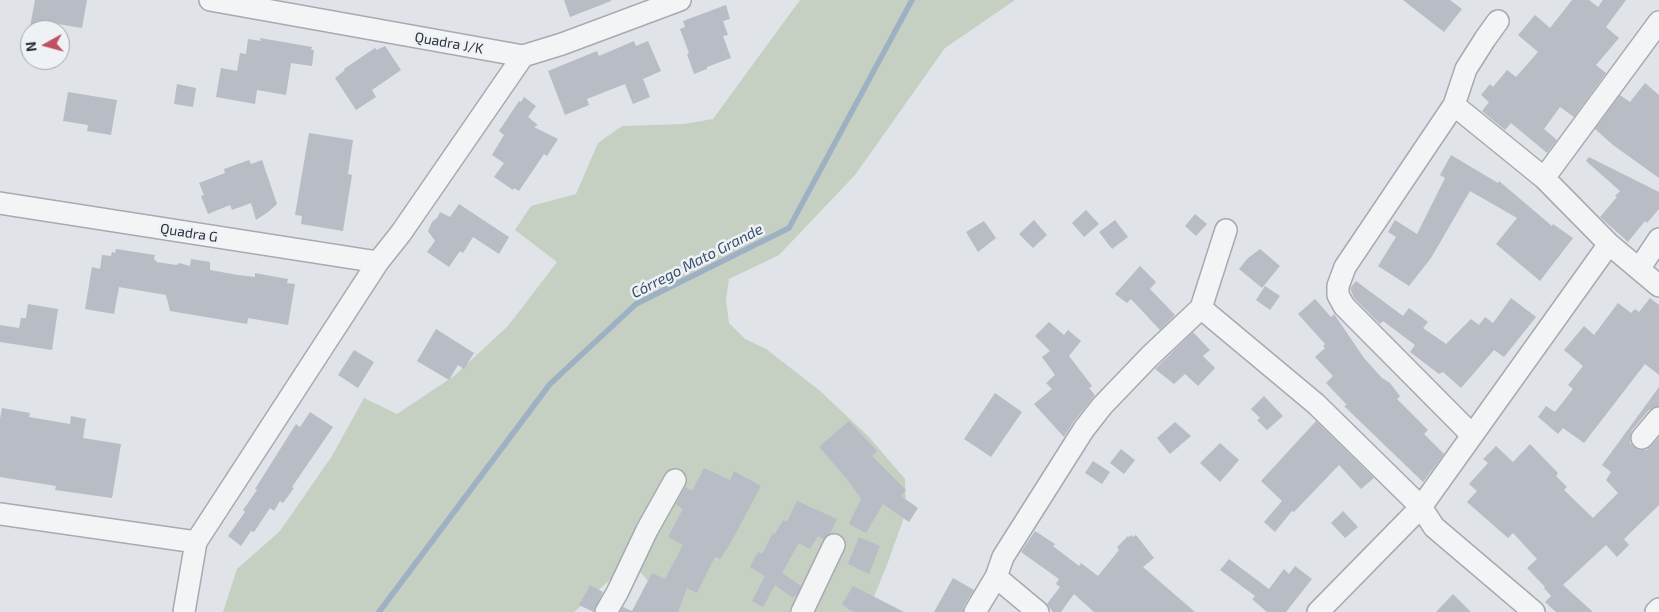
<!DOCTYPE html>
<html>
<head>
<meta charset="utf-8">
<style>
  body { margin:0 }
  #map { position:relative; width:1659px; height:612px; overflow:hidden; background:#e0e3e7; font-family:"Exo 2",sans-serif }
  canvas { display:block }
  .north { position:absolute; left:20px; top:20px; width:50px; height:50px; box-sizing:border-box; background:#eff2f5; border:1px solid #a0a5ab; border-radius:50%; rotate:263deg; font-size:14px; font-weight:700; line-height:20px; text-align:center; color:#2a313d }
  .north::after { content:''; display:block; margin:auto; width:18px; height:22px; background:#c05161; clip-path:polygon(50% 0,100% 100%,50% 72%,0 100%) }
</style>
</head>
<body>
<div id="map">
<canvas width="1659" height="612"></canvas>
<div class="north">N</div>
</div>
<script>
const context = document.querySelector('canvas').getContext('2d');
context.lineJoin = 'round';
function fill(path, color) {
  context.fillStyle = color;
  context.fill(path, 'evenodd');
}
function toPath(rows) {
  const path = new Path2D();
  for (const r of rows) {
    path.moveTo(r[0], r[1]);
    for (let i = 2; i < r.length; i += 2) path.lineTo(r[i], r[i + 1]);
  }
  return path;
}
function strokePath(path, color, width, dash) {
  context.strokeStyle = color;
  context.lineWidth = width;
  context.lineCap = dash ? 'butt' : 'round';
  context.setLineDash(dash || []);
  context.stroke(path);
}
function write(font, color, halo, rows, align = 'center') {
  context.font = font + ' "Exo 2",sans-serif';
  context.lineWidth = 5;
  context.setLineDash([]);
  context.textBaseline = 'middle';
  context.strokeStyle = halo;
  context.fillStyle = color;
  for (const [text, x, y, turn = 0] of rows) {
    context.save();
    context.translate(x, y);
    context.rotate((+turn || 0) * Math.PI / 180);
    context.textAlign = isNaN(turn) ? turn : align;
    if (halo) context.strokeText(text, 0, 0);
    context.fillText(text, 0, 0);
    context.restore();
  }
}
fill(toPath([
  [800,0,1015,0,945,48,855,175,779,255,729,279,726,300,729,323,745,339,766,349,819,390,868,436,905,479,906,512,888,562,868,612,667,612,658,592,641,573,613,577,574,612,223,612,237,569,280,531,332,456,364,398,397,414,454,376,508,326,557,262,515,230,531,206,576,194,598,143,622,126,684,124,713,119]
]), '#c5d0c2');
strokePath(toPath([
  [379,612,550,384,636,304,789,228,912,0]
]), '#9eb0c4', 5.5);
fill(toPath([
  [35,0,87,0,82,28,52,23,51,30,30,27],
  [564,0,611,0,611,1,570,17],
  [1403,0,1450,0,1462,9,1444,32],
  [1572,0,1589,0,1598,7,1603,0,1626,0,1606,27,1619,38,1596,65,1606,73,1574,117,1560,107,1544,129,1557,140,1547,153,1511,123,1505,130,1482,111,1489,102,1481,95,1490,84,1493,87,1507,70,1516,77,1538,52,1518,35,1535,15,1550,28],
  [726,5,730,19,723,21,728,35,723,36,731,58,707,67,707,69,694,74,687,54,689,53,680,29,685,27,683,21],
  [260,38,312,47,311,50,314,50,312,66,291,63,286,95,257,90,255,104,216,97,221,68,237,71,240,53,246,54,248,39,261,41],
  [634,41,636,46,648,41,661,71,643,79,650,97,633,104,625,84,587,99,589,105,565,115,548,71,597,51,599,56],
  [385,46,401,70,372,90,376,97,356,110,335,78,345,70,344,69,375,48,377,50],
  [1645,83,1659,95,1659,178,1613,145,1595,129,1620,95,1630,102],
  [177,84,196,88,193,107,174,104],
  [68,92,117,100,111,135,87,131,88,125,63,121],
  [524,97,536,106,528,117,538,125,534,127,558,139,547,156,544,154,519,191,514,188,513,190,494,177,504,163,492,155,504,135,499,131,519,101,521,102],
  [309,133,353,140,348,174,352,175,343,231,301,224,302,216,295,215],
  [1451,155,1498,183,1499,181,1552,226,1553,224,1573,238,1540,281,1496,244,1517,218,1470,191,1431,258,1409,286,1378,266,1396,237,1388,232,1395,220,1417,234,1445,178,1440,175],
  [1589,157,1659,192,1659,209,1647,223,1645,221,1628,242,1600,217,1617,197,1615,196,1620,191,1586,161],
  [249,160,251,164,262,160,277,204,268,212,256,220,251,203,232,210,230,205,208,214,201,196,204,195,199,183,225,173,224,169],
  [459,204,509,237,499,254,473,237,463,253,460,251,449,267,427,252,435,241,428,231,432,222,437,218,440,212,450,217],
  [1086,210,1099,224,1084,237,1072,223],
  [1195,214,1207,224,1196,236,1185,226],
  [1034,220,1047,235,1033,248,1019,234],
  [1115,220,1128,237,1112,249,1099,232],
  [984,221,996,238,978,252,966,232],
  [116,249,155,255,154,260,156,260,156,262,177,265,179,263,190,266,191,259,210,262,210,270,238,275,255,277,255,273,288,279,287,283,295,284,288,325,248,318,247,324,170,311,166,295,119,287,114,314,85,309,92,267,100,269,102,255,111,256,112,252,115,253],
  [1260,249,1280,266,1262,288,1239,269,1248,258],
  [1140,266,1156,282,1150,289,1175,315,1160,330,1131,299,1127,303,1115,294],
  [1356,281,1403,316,1409,308,1428,322,1423,328,1446,344,1471,319,1479,325,1485,317,1493,323,1511,298,1536,317,1504,357,1494,350,1461,388,1443,372,1439,374,1410,352,1415,345,1383,321,1380,324,1354,298,1350,288],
  [1265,286,1280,296,1270,310,1256,300],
  [1650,298,1659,305,1659,375,1645,364,1584,443,1563,428,1558,434,1538,417,1546,406,1555,412,1573,389,1568,385,1583,366,1564,350,1584,326,1594,335,1618,303,1631,313,1635,309,1639,312],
  [1315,299,1331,317,1334,314,1364,358,1382,378,1390,383,1400,396,1397,399,1428,430,1424,434,1444,454,1423,482,1344,406,1347,405,1326,383,1333,376,1315,357,1325,348,1323,346,1325,344,1298,314],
  [28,304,58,309,52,350,0,342,0,325,19,328,21,318,26,318],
  [1049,322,1064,335,1068,330,1081,341,1069,356,1092,386,1089,388,1095,395,1074,421,1064,437,1034,404,1052,389,1046,383,1055,375,1042,357,1050,351,1035,336],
  [436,329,474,353,464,369,458,365,449,380,417,361],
  [1193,332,1210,350,1203,356,1215,368,1198,386,1185,374,1174,384,1155,369],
  [354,350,374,362,358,388,338,375],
  [1659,387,1659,406,1649,410,1632,430,1630,436,1630,443,1634,447,1640,450,1647,450,1651,446,1659,437,1659,505,1624,539,1629,545,1617,557,1606,545,1563,585,1593,612,1556,612,1545,602,1551,596,1544,588,1545,587,1527,568,1537,559,1513,533,1508,538,1467,502,1477,491,1469,484,1488,463,1483,459,1496,446,1513,462,1530,444,1558,473,1556,476,1567,487,1564,490,1593,518,1618,493,1606,480,1611,472,1602,465],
  [995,393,1022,412,991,457,964,439],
  [1264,396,1283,416,1267,430,1257,420,1260,418,1251,409],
  [2,408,30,413,29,417,70,424,71,416,86,419,83,438,121,444,112,498,55,490,56,486,0,477,0,419],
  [310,412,333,427,292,487,294,488,283,503,280,501,274,511,270,508,254,532,251,531,241,546,228,536,245,512,243,510,257,490,255,489,296,424,300,427],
  [849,421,877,451,872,456,906,490,901,496,918,508,909,522,883,504,866,533,849,524,861,499,847,479,819,447],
  [1316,421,1374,478,1361,489,1339,465,1294,512,1292,511,1275,532,1264,522,1282,501,1261,481],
  [1175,422,1191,436,1170,454,1157,438],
  [1220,443,1239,460,1220,482,1200,463],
  [1121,449,1135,460,1124,474,1110,463],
  [1093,461,1110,472,1102,484,1085,473],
  [704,468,730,480,734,471,761,486,730,544,720,559,715,557,697,593,687,588,678,612,620,612,623,607,632,611,652,573,665,579,683,545,668,537,683,509,676,504,685,487,692,491],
  [797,501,837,519,830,534,823,539,818,536,810,549,799,543,782,573,801,586,796,596,794,596,793,598,775,585,763,607,752,601,765,576,750,567,758,552,762,554,773,533,775,534,783,520,787,522],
  [1343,511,1358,527,1345,538,1331,523],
  [1035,531,1055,544,1053,546,1079,566,1081,563,1098,576,1119,550,1117,547,1128,536,1129,537,1132,535,1133,537,1136,535,1154,558,1143,567,1195,612,1094,612,1074,594,1061,612,1053,612,1047,604,1060,587,1056,584,1059,579,1021,552],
  [859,537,880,546,869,574,848,564],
  [1229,559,1269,589,1284,569,1289,574,1295,566,1312,579,1286,612,1267,612,1252,599,1255,596,1220,570],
  [953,578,974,590,964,606,963,612,934,612],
  [590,585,603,592,594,612,579,605],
  [853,586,904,612,855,612,850,610,842,604],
  [1453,594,1471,612,1436,612]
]), '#b8bcc4');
const minor = toPath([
  [210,0,523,56,562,44,680,0],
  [1454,105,1544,178,1609,244,1659,286],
  [1544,178,1659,22],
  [0,203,378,262],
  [1639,269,1659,239],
  [1201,308,1316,404,1421,507,1434,527,1534,612],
  [1472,435,1344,306,1338,295,1338,286,1345,267,1454,105,1466,69,1485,39,1498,21],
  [1642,438,1659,418],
  [0,514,196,542],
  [996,577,1038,612],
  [184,612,196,542,378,262,401,233,523,56],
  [606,612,617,593,647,530,675,480],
  [802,612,834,545],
  [975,612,996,577,1003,557,1084,429,1102,406,1150,356,1201,308,1226,230],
  [1318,612,1421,507,1609,244],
  [1656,612,1659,609]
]);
strokePath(minor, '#a6aab1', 24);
strokePath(minor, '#f2f4f6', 21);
write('14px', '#2a313d', '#eff2f5', [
  ["Quadra J/K",449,43,10],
  ["Quadra G",189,233,9]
]);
write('italic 15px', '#38506d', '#eff2f5', [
  ["Córrego Mato Grande",697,261,-27]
]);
</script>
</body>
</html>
